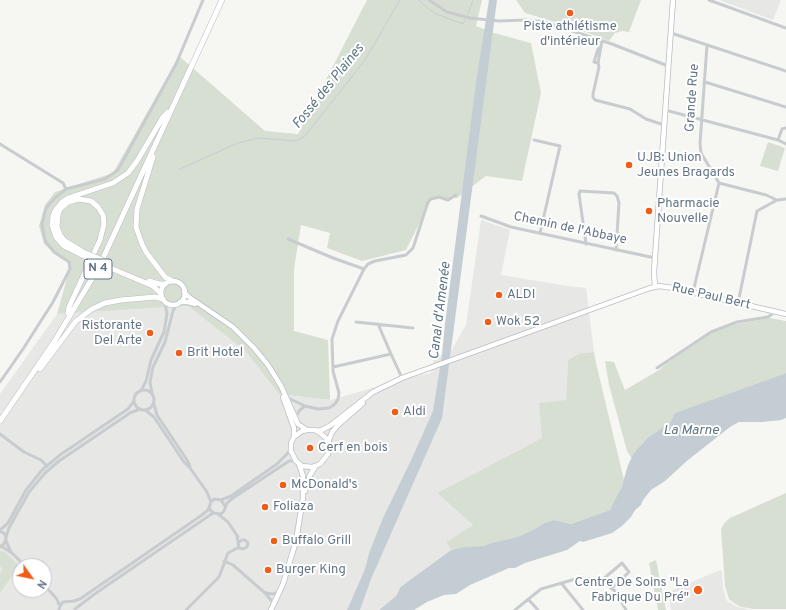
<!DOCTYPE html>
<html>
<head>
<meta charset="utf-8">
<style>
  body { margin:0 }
  #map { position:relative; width:786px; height:610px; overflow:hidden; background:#f6f7f3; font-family:Overpass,sans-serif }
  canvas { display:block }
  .north { position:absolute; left:12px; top:558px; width:40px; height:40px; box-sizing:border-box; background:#fff; border:1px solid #c1c7cf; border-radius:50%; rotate:123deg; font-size:11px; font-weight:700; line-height:16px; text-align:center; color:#637486 }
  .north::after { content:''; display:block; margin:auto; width:14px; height:18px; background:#f05d19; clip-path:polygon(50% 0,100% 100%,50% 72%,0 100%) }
</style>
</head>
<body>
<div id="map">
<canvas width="786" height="610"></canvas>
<div class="north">N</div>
</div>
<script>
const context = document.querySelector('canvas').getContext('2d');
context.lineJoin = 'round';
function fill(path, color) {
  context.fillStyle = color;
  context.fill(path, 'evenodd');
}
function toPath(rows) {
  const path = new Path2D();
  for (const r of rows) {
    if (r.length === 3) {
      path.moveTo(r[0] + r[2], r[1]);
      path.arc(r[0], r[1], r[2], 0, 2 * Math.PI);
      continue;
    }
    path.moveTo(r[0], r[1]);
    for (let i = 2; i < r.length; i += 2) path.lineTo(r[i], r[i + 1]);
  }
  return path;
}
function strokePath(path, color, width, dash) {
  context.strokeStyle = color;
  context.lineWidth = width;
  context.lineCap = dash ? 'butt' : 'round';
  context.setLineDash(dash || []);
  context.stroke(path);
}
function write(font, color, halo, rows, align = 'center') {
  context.font = font + ' Overpass,sans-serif';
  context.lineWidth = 4;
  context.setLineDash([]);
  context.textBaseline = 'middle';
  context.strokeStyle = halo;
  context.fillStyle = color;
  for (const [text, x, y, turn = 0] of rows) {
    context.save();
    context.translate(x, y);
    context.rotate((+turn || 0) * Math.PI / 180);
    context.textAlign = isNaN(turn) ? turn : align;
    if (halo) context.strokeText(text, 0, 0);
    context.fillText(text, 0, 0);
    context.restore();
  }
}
fill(toPath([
  [719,0,781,0,773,20],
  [481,220,510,230,501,275,567,286,586,288,594,352,580,353,568,360,566,400,542,438,437,493,473,525,446,542,451,550,399,588,401,589,396,596,379,610,0,610,0,394,57,314,188,306,245,351,279,394,330,400,397,381,431,373,434,357,451,351,466,325],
  [20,566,44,566,44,590,20,590],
  [720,570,722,571,723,588,727,601,738,607,751,610,671,610,668,592]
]), '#e7e8e6');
fill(toPath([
  [367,0,482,0,476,26,494,33,531,43,541,93,522,181,486,176,457,198,432,198,406,250,362,261,327,248,330,233,301,225,294,269,294,331,328,340,330,400,279,394,245,351,188,306,57,314,71,264,53,252,44,244,39,226,45,205,55,192,113,173,179,56,265,131,298,134],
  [516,0,641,0,629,32,622,31,615,33,609,41,572,27,525,13],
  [768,142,785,148,778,171,760,166],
  [770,318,786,321,786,373,676,413,670,423,648,437,643,442,632,459,627,451,609,385,605,361,614,362,625,390,659,370,667,363,713,332,737,324],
  [594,352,596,363,624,480,616,500,610,510,571,524,554,520,544,523,531,531,517,537,491,543,483,546,451,550,446,542,473,525,437,493,542,438,539,403,566,400,568,360,580,353],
  [786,493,786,609,754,609,741,607,734,603,729,599,725,586,721,529,725,522,730,518],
  [0,551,5,552,19,566,0,593,0,574,3,569,0,566],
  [656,560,666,610,658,610,649,563]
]), '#d7dfd3');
fill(toPath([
  [489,0,497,0,442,418,371,579,360,610,347,610,362,576,366,566,369,553,383,518,413,456,433,411,442,355,445,324,476,83],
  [786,373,786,418,781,420,762,422,739,422,730,427,688,460,665,481,651,490,643,500,641,505,635,510,631,517,622,526,612,533,583,542,580,541,567,550,525,563,515,568,509,568,470,585,456,594,444,595,427,602,414,610,379,610,396,596,400,589,399,588,451,550,466,547,483,546,491,543,517,537,531,531,544,523,554,520,571,524,610,510,622,486,628,465,634,453,648,437,670,423,675,413]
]), '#c4cdd3');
strokePath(toPath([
  [418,0,434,13,463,24,465,20],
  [468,14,473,0],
  [180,169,238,143,258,138,296,141,305,136,365,60,400,0]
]), '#c4cdd3', 1);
const secondary = toPath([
  [173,293,12],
  [655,287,654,272,673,0],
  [184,292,189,297,233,327,254,348,268,365,281,386,298,424,307,430],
  [180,302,188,302,195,304],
  [283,397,294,428,294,437],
  [317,431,322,430,331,425,373,392,402,378,650,288,659,286,673,288,786,314],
  [328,445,326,438,320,433,315,430,307,430,302,431,294,437,291,443,291,451,296,461,302,466,312,467,320,464,328,454,329,440,332,432,338,425,363,403],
  [305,491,310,475,315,467],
  [271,610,283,584,296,541,303,498,303,476,299,464]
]);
const trunk = toPath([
  [153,157,137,209,136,227,142,244,146,252,165,277,172,281],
  [82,255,64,246,56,237,52,225,53,216,55,211,62,202,68,198,113,183,128,173,137,161,163,117,168,112],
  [108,267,153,286,161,294],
  [149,281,159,284,165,284],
  [68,313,69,307,100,240,104,224,103,215,98,207,91,201,78,199,68,202,60,209,58,215,57,227,60,235,65,241,83,252],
  [40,369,76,321,92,309,105,303,121,300,155,297,163,299],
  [0,421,54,342,99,267,222,0]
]);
strokePath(secondary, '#b8bdc2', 6);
strokePath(trunk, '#babdc0', 6);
strokePath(toPath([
  [429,0,447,12,470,18,499,21,526,20,545,22,612,44,668,66],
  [709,0,786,28],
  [671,33,786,71],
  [602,41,598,63,599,67,593,94,593,97,595,100,630,109,646,119,664,125],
  [707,45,700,144,701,153,719,183,766,195,777,200],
  [598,63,594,62,598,49,600,47],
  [705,82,786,107],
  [665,110,778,140,786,144],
  [534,140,560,146,540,233],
  [778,140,782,129,786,128],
  [0,144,63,183,66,189],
  [481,216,511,227,655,258],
  [288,239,333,258,364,269],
  [586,244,579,194,580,191,614,193,617,196,619,203,616,250],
  [693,292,719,183],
  [738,303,757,211,777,200,786,199],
  [356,322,413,328],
  [391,354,402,378],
  [333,367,391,354,378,324],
  [657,368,711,332,737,322,768,317,776,311],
  [0,382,23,349,53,302,70,269,69,262,54,252,46,242,44,236,42,224,46,208,55,198,66,189,105,179,118,170,176,64,203,0],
  [144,400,10],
  [141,391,146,381,151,360,164,332,167,314,165,302],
  [152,393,150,382,153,367,165,342,173,311,177,304],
  [286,397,305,406,318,409,329,408,335,404,338,399,339,393,333,371,332,339,338,321,364,269,368,264,375,261,406,255,413,248,428,202,431,199,439,197,448,200,456,195],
  [154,404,157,415,187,460,190,466],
  [145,410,154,417,184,462,190,468,207,492,211,502],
  [295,419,299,411,305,406],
  [0,434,24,452,41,460,47,466],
  [221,500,231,496,277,464,288,453,291,447],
  [209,508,213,513,221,514,224,511,227,503,233,498,286,463,289,461,296,461],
  [219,515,228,522,238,537],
  [0,530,8,523,26,490,42,470,60,455,128,409,134,401],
  [0,531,5,534,6,539,4,544,0,547],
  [237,536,239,548,243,549,247,547,248,543,245,540,242,540,239,542],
  [6,537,9,528,29,492,45,473,59,461,130,413,140,409],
  [6,541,11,552],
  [1,546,12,553,25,566],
  [224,561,233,565,265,593,274,604],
  [601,581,622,563,629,572,612,588],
  [562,584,583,610],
  [44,585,56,598,60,606],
  [266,593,273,594,279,592],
  [528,599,538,610],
  [75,609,96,593,213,513],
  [59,610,60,606,63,602,74,601,80,599,202,515,208,510,211,502,214,499,221,500,225,506],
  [186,610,219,577,228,553,239,547],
  [515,610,541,589,579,578,594,579,604,582,616,592,626,610]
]), '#c9cccf', 3);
strokePath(secondary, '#fff', 4.5);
strokePath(trunk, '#fff', 5);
const trunkBridge = toPath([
  [83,252,110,263],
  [82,255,108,267]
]);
strokePath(trunkBridge, '#babdc0', 6, []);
strokePath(trunkBridge, '#fff', 5);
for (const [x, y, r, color] of [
  [570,13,4,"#f05d19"],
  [629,165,4,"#f05d19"],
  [649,211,4,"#f05d19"],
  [499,295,4,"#f05d19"],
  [488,322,4,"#f05d19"],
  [150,333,4,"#f05d19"],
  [179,353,4,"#f05d19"],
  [395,412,4,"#f05d19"],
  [310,448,4,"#f05d19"],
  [283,485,4,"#f05d19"],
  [265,507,4,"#f05d19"],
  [274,541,4,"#f05d19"],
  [268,570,4,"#f05d19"],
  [698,590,5,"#f05d19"]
]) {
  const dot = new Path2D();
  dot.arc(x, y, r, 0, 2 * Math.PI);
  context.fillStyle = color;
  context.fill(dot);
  strokePath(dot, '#fff', 1.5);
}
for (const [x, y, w] of [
  [98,269,28]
]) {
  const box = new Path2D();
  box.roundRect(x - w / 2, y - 10, w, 20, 3);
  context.fillStyle = '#fff';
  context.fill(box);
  strokePath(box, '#637486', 1);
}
write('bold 12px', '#637486', null, [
  ["N 4",98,269]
]);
write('13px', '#637486', '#fff', [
  ["Piste athlétisme",570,27,"center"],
  ["d'intérieur",570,42,"center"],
  ["UJB: Union",637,158],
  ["Jeunes Bragards",637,173],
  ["Pharmacie",657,204],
  ["Nouvelle",657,219],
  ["ALDI",507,295],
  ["Wok 52",496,322],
  ["Ristorante",142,326,"right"],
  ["Del Arte",142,341,"right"],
  ["Brit Hotel",187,353],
  ["Aldi",403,412],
  ["Cerf en bois",318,448],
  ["McDonald's",291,485],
  ["Foliaza",273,507],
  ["Buffalo Grill",282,541],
  ["Burger King",276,570],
  ["Centre De Soins \"La",689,583,"right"],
  ["Fabrique Du Pré\"",689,598,"right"]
], 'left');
write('13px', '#637486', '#fff', [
  ["Grande Rue",693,98,-86],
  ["Chemin de l'Abbaye",570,229,12],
  ["Rue Paul Bert",711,297,13]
]);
write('italic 14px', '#5f7683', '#fff', [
  ["Fossé des Plaines",329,87,-51],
  ["Canal d'Amenée",441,311,-83],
  ["La Marne",691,431]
]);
</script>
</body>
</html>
